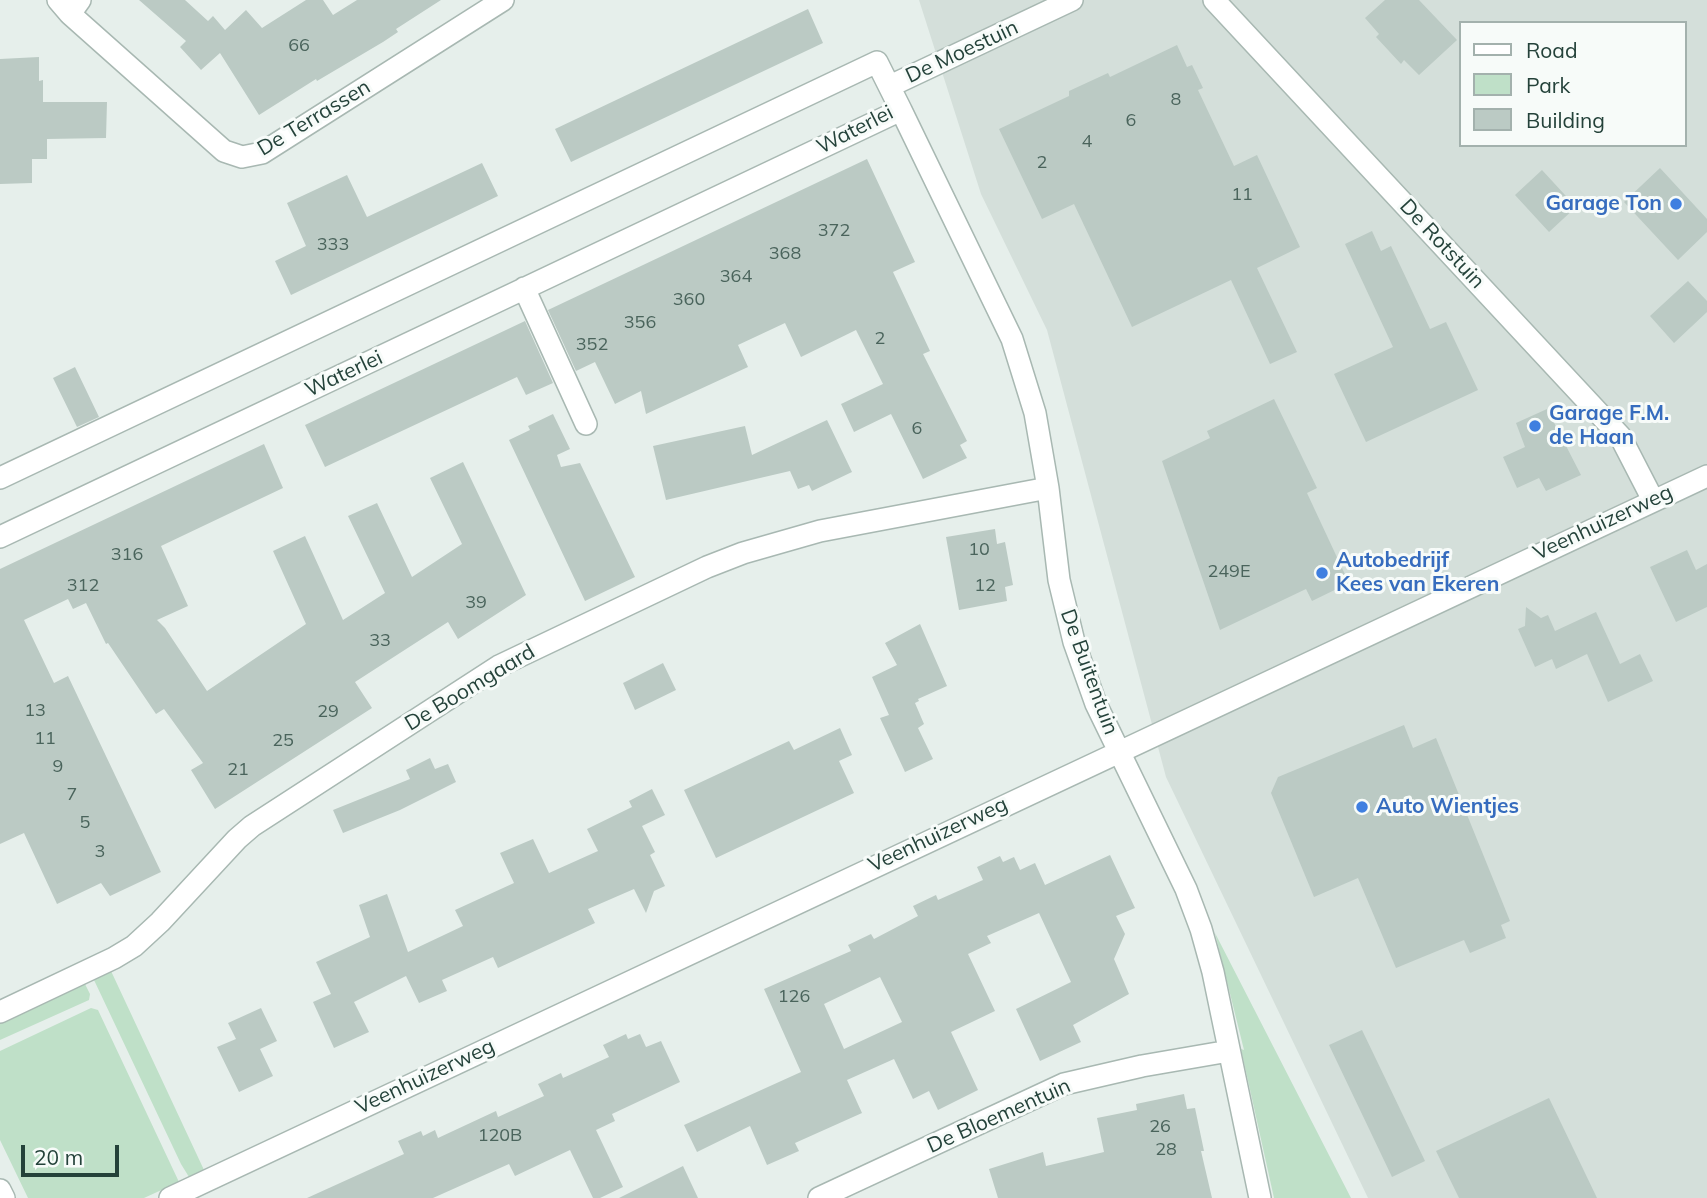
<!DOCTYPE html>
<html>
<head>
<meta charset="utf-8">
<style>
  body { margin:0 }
  #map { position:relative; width:1707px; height:1198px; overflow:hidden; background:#e6efeb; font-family:Mulish,sans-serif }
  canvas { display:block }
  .legend { position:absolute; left:1459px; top:21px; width:228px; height:126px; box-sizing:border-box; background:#f7fbf9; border:2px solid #a3b1ad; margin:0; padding:9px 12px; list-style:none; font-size:21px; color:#24423a }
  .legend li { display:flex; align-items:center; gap:14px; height:35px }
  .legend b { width:35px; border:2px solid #a3b1ad }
  .scale { position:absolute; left:21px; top:1145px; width:98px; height:32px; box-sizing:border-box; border:4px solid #24423a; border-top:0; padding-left:9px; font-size:21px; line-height:24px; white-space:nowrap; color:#24423a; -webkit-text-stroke:5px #f7fbf9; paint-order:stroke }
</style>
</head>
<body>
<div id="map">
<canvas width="1707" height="1198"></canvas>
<ul class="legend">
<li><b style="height:9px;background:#fff"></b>Road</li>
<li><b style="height:19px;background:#bfe0c8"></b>Park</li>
<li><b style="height:19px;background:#bbcac4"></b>Building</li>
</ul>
<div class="scale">20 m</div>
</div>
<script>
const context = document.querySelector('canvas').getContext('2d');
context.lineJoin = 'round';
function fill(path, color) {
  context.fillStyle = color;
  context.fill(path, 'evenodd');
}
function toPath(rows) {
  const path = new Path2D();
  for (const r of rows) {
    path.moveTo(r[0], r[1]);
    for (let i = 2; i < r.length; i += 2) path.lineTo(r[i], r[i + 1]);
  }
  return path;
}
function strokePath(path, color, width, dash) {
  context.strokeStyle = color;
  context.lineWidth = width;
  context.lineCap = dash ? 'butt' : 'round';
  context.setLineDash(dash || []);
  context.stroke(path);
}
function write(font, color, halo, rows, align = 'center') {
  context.font = font + ' Mulish,sans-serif';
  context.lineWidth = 6;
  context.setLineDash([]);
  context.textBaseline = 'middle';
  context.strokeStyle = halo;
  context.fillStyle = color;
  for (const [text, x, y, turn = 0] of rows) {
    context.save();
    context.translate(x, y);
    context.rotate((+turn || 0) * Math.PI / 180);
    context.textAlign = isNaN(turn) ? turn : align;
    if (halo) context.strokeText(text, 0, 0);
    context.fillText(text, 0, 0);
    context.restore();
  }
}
fill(toPath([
  [919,0,1707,0,1707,1198,1368,1198,1166,777,1047,330,981,194],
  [1460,23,1684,23,1684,145,1460,145]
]), '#d4dfda');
fill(toPath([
  [1215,933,1351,1198,1274,1198,1241,1049,1244,1050],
  [111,971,204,1170,189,1177,181,1164,94,980],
  [85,984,90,994,89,1000,0,1040,0,1023],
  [91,1008,98,1010,179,1182,144,1198,28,1198,0,1140,0,1051]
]), '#bfe0c8');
fill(toPath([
  [139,0,185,0,208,21,213,16,225,30,246,10,262,28,306,0,323,0,333,15,357,0,441,0,396,29,398,32,383,42,317,81,316,79,259,115,220,53,201,70,180,47,186,41],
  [1385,0,1419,0,1457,40,1419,75,1404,60,1401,64,1376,37,1379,34,1365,18],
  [808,9,823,43,571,162,555,129],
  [1177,45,1187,67,1192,65,1203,88,1198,90,1234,166,1257,155,1300,247,1257,268,1297,352,1270,364,1231,280,1132,327,1074,204,1042,219,999,129,1069,96,1069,91,1108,73,1110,77],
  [39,57,39,81,43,80,43,102,107,102,106,138,47,139,47,159,32,159,32,183,0,184,0,59],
  [867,159,915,262,893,272,930,351,923,354,967,441,960,445,967,458,923,479,891,414,854,432,841,404,883,384,856,330,801,357,785,323,738,345,748,367,646,414,641,391,615,404,595,362,576,371,548,310],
  [482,163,498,196,291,295,275,261,306,246,287,203,347,175,367,217],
  [1660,168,1707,219,1707,232,1678,260,1624,202],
  [1542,170,1576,207,1549,232,1515,195],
  [1372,231,1381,251,1391,246,1430,329,1446,322,1478,390,1366,442,1334,374,1393,347,1345,244],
  [1688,281,1707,301,1707,312,1674,343,1650,316],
  [525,321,553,383,526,395,517,377,325,467,305,425],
  [75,367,99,417,77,427,53,378],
  [1274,399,1317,488,1307,493,1349,583,1312,601,1306,589,1220,630,1162,461,1210,438,1207,431],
  [1547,409,1581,475,1546,491,1539,478,1517,488,1503,457,1525,447,1516,423],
  [553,414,570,449,557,455,561,467,580,463,635,577,585,601,509,440,530,430,528,426],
  [827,420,852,472,812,491,809,485,798,489,790,471,666,500,653,446,745,426,752,455],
  [264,444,283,488,161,546,188,606,157,620,165,628,207,691,306,624,273,551,305,536,343,620,385,593,348,516,377,503,412,577,462,544,430,478,463,462,526,595,458,639,448,622,355,682,372,708,215,809,191,770,203,763,164,709,156,714,108,643,106,644,86,603,73,609,68,599,24,620,54,683,68,676,161,872,110,896,101,883,57,904,24,833,0,844,0,569],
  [995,529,997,544,1005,542,1013,585,1005,587,1007,601,959,610,946,537],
  [1687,550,1696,570,1707,564,1707,607,1676,622,1650,567],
  [1526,607,1541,618,1548,615,1555,631,1596,612,1620,664,1640,654,1653,681,1608,702,1587,654,1556,669,1552,659,1535,667,1518,629,1525,626],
  [920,624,947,686,918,699,919,701,915,703,924,724,918,728,933,759,905,772,880,718,889,715,872,677,897,665,885,643],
  [663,663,676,690,635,710,623,683],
  [1404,725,1413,748,1436,738,1510,921,1501,925,1506,938,1470,953,1464,940,1396,968,1358,878,1314,897,1271,793,1278,777],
  [840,728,852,755,839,761,854,793,716,858,684,790,789,741,794,750],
  [430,758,435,769,448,764,456,782,400,810,343,833,333,810,410,779,406,770],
  [652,789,665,815,642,826,655,852,650,855,665,886,654,891,646,913,634,889,588,909,595,923,498,968,493,957,442,980,447,991,419,1003,406,976,354,1002,369,1032,334,1048,313,1002,331,994,316,962,370,937,359,905,387,894,408,952,463,926,455,910,514,883,500,853,533,839,549,873,598,851,587,829,632,807,629,801],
  [1110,855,1135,908,1116,916,1125,934,1114,959,1129,994,1073,1025,1081,1042,1040,1061,1016,1009,1071,982,1039,913,987,936,991,943,968,954,995,1011,951,1032,978,1090,938,1110,929,1091,913,1099,894,1059,847,1080,862,1113,795,1143,799,1151,767,1165,750,1126,697,1152,684,1125,801,1072,764,989,851,951,848,945,871,934,874,939,918,916,913,906,936,895,938,900,983,880,977,867,1000,856,1003,862,1014,857,1020,870,1035,863,1045,885],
  [880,977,902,1022,844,1049,824,1004],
  [261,1008,277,1041,260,1049,273,1076,239,1092,217,1047,236,1039,228,1023],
  [1362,1030,1425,1161,1392,1177,1329,1045],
  [626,1034,628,1039,640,1034,646,1047,661,1041,680,1082,612,1114,615,1121,596,1130,623,1187,600,1198,593,1198,570,1150,515,1176,509,1164,433,1198,307,1198,404,1154,398,1141,421,1131,423,1136,435,1130,438,1138,496,1111,498,1117,544,1096,538,1084,561,1073,563,1078,609,1057,603,1045],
  [1184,1094,1187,1109,1195,1108,1204,1151,1201,1151,1212,1198,998,1198,989,1169,1043,1152,1046,1166,1104,1152,1097,1118,1137,1110,1136,1104],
  [1549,1098,1597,1198,1459,1198,1436,1151],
  [683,1166,698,1198,619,1198]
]), '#bbcac4');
const street = toPath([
  [58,0,70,14,80,0],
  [1214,0,1620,436,1653,500],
  [70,14,224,151,242,157,262,153,503,0],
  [890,86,1072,0],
  [901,110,1012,339,1035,413,1048,488,1059,580,1074,642,1096,704,1186,889,1201,929,1213,972,1260,1198],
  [524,288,586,424],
  [0,478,877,62,901,110,0,537],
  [0,1012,114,958,134,946,160,922,237,839,252,826,499,666,707,567,743,553,820,531,1048,488],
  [0,1190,4,1198],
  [170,1198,1707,476],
  [819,1198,1064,1084,1142,1066,1229,1051]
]);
strokePath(street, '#a8b8b2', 24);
strokePath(street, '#fff', 21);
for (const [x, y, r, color] of [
  [1676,204,7,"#3f7fe0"],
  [1535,426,7,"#3f7fe0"],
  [1322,573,7,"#3f7fe0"],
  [1362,807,7,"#3f7fe0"]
]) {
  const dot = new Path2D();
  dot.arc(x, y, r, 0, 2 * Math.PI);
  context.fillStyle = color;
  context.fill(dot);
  strokePath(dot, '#f7fbf9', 2.5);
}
write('18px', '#4a645c', null, [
  ["66",299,46],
  ["8",1176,100],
  ["6",1131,121],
  ["4",1087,142],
  ["2",1042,163],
  ["11",1242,195],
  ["372",834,231],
  ["333",333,245],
  ["368",785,254],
  ["364",736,277],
  ["360",689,300],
  ["356",640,323],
  ["2",880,339],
  ["352",592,345],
  ["6",917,429],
  ["10",979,550],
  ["316",127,555],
  ["249E",1229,572],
  ["312",83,586],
  ["12",985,586],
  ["39",476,603],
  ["33",380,641],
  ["13",35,711],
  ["29",328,712],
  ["11",45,739],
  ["25",283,741],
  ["9",58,767],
  ["21",238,770],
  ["7",72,795],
  ["5",85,823],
  ["3",100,852],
  ["126",794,997],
  ["26",1160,1127],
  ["120B",500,1136],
  ["28",1166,1150]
]);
write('21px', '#24423a', '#f7fbf9', [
  ["De Moestuin",962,52,-25],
  ["De Terrassen",314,118,-31],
  ["Waterlei",855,130,-27],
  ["De Rotstuin",1442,244,47],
  ["Waterlei",344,374,-25],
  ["Veenhuizerweg",1603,523,-25],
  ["De Buitentuin",1089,672,70],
  ["De Boomgaard",470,688,-31],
  ["Veenhuizerweg",938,835,-25],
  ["Veenhuizerweg",425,1077,-25],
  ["De Bloementuin",999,1116,-24]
]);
write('bold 21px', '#366cbe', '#f7fbf9', [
  ["Garage Ton",1662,204,"right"],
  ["Garage F.M.",1549,414],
  ["de Haan",1549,438],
  ["Autobedrijf",1336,561],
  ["Kees van Ekeren",1336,585],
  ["Auto Wientjes",1376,807]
], 'left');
</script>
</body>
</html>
